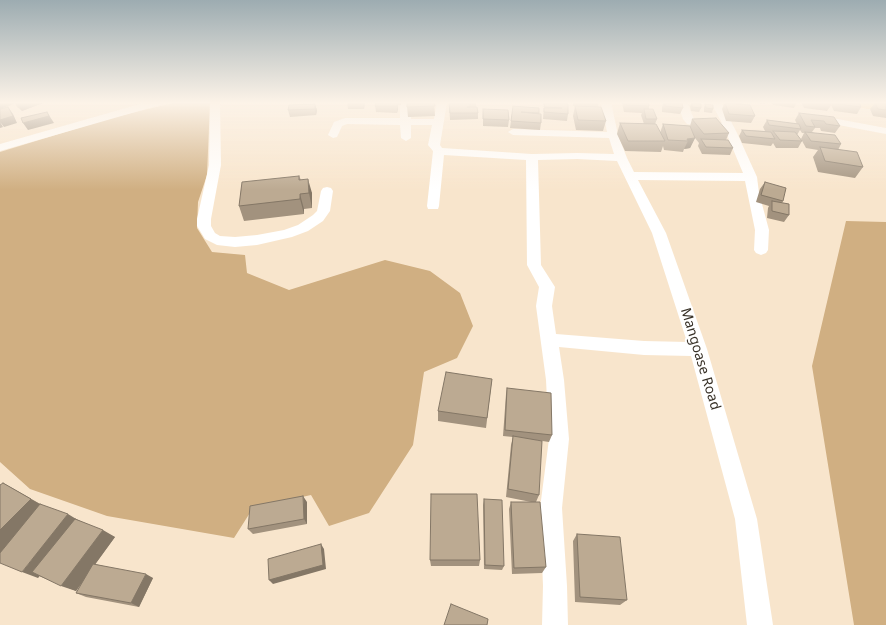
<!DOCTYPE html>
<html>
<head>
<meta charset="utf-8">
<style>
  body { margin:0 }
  canvas { display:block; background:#f8e5cc }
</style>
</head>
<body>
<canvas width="886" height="625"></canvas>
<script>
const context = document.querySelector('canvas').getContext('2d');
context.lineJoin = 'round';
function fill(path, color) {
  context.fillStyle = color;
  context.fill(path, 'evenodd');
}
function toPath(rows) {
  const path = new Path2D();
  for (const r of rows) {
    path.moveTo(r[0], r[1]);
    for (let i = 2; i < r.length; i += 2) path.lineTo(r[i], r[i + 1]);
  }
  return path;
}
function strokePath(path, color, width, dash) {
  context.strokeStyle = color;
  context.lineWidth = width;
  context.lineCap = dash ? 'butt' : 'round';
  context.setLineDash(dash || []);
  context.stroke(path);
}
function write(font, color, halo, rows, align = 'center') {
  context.font = font + ' "Noto Sans",sans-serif';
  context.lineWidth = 4;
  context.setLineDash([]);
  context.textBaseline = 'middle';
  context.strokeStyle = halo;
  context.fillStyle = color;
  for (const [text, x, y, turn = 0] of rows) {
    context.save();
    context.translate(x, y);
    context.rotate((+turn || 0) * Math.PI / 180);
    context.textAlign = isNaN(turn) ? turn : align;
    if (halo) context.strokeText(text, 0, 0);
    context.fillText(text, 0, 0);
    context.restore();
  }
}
fill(toPath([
  [173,103,210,103,207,175,198,202,197,228,212,252,245,255,247,273,289,290,385,260,430,271,460,293,473,326,457,358,424,372,413,445,369,513,329,526,311,495,253,508,234,538,107,516,30,489,0,462,0,152,111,118],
  [846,221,886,222,886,625,854,625,812,366]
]), '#d0af82');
fill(toPath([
  [147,102,165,102,163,104,0,151,0,144,147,102],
  [210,102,220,102,221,165,211,219,211,226,215,233,220,236,235,237,257,235,284,230,298,225,313,215,317,211,321,191,323,188,327,187,331,188,333,191,330,211,323,221,308,231,292,237,257,245,235,247,217,245,205,239,197,226,197,219,209,165,210,102],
  [400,102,410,102,411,119,434,119,437,102,447,102,440,145,442,148,532,154,577,153,614,154,609,138,513,135,508,132,513,129,607,132,601,102,611,102,618,135,627,158,634,172,743,173,725,130,687,124,683,119,677,102,687,102,694,119,722,123,714,108,699,102,722,104,737,133,757,177,759,193,769,230,768,250,766,253,761,255,756,253,754,250,755,230,745,181,638,180,666,233,707,349,757,519,773,625,747,625,735,519,691,356,644,355,559,347,564,380,569,439,562,508,567,586,568,625,542,625,543,586,540,508,549,439,546,380,536,306,539,287,527,265,526,160,444,155,439,206,438,209,428,209,427,206,433,151,428,145,432,125,411,125,411,138,406,141,401,138,400,125,347,124,342,126,337,137,333,138,328,135,334,122,345,118,400,118,400,102],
  [577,159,617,161,652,233,687,342,644,341,556,334,552,306,555,287,541,265,538,160,577,159],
  [816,115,886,128,886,134,812,120,811,118,816,115]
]), '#fff');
fill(toPath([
  [838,102,886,103,886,111,844,106,839,105,838,102]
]), '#f9cf88');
fill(toPath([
  [14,102,42,102,43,103,22,111,17,107],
  [347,102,365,102,364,109,348,109],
  [376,102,401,102,401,105,398,105,398,109,397,113,376,112,375,106],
  [434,102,435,116,408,117,407,107],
  [449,102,476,102,476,107,478,113,478,119,450,120],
  [543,102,568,102,568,114,567,121,543,119,544,105,543,105],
  [573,102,599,102,598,107,606,121,603,131,576,130,573,116,575,106,592,107,573,106],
  [648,102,649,106,649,109,657,119,655,124,660,133,663,124,690,126,692,119,729,133,726,140,733,148,730,155,702,154,698,146,699,143,695,138,690,148,684,149,683,152,664,150,663,146,661,152,625,151,617,134,620,123,644,124,641,115,642,113,624,112,622,103],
  [664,102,680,102,683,108,680,114,662,112,662,107],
  [725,102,741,102,742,104,755,116,751,123,726,121,722,109],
  [748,102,766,102,765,104],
  [772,102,797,102,794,108,773,105],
  [801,102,831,102,832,104,827,111,804,108],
  [833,102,859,102,861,107,857,114,834,111,831,105],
  [886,102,886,118,873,116,870,109,875,103],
  [692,103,701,108,699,112,691,111,690,106],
  [315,104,317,110,316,115,290,117,288,110],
  [705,104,713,109,712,113,704,112,704,107],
  [513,106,539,108,539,114,541,123,540,130,510,128],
  [483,109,509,120,508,127,483,126],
  [799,113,840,126,835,133,821,131,820,128,815,128,812,132,841,144,838,150,863,167,855,178,818,172,813,157,818,150,806,148,801,139,804,133,802,133,800,130,797,135,802,141,798,148,776,148,773,143,771,146,742,143,739,136,742,130,765,131,763,127,767,120,797,124,795,120],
  [299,176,301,180,312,193,312,208,304,209,304,214,244,221,239,206],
  [765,182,783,201,782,203,789,215,784,222,767,218,768,208,769,206,756,202,760,189],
  [492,379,486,428,438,421,438,411],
  [507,388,552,435,549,442,536,440,539,495,536,502,546,567,542,573,512,574,509,509,511,502,531,502,506,497,511,445,513,437,503,436,506,394],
  [3,483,42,505,76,519,115,537,95,564,153,578,139,607,86,597,76,593,82,582,76,591,39,576,38,578],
  [484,499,504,566,502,570,484,569,483,505],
  [307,502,307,524,253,534,248,529],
  [577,534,627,600,620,605,575,602,573,541],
  [430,560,480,560,479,566,431,566]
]), '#a2927e');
fill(toPath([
  [0,102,12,102,14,104,0,109],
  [21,102,42,102,43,103,22,111,17,104],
  [363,102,365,102,364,109],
  [398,102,398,109,397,113,397,106],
  [315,104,317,110,316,115,315,109],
  [8,107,13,114,17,123,4,127,0,122,3,127,0,128,0,120],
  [47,112,54,123,28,130,23,123],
  [695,138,690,148,684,149,688,141,687,139],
  [308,179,312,193,312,208,309,193],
  [300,194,304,209,304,214,300,199],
  [3,483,45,507,0,553,0,530],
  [303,496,307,502,307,524,304,519],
  [68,514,81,522,38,578,22,572],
  [103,530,115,537,76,591,61,586],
  [321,544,324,549,326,569,273,584,269,580],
  [146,574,153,578,139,607,131,603]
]), '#847766');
const building = toPath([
  [376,102,398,102,397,106,375,106,376,102],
  [407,102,434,102,435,106,407,107,407,102],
  [449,102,470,102,470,107,467,107,477,107,478,113,450,113,449,102],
  [545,102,554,102,568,104,568,114,544,112,544,108,562,108,544,107,545,102],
  [626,102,648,102,649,106,626,105,626,102],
  [665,102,682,103,683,108,665,106,665,102],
  [728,102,741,102,742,104,728,102],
  [818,102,831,102,832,104,818,102],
  [838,102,859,102,861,107,838,104,838,102],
  [692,103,701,104,701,108,692,107,692,103],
  [725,103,750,105,755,116,729,114,725,103],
  [875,103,886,104,886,110,878,109,875,103],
  [315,104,315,109,288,110,289,105,315,104],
  [705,104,713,105,713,109,706,108,705,104],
  [513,106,539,108,539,113,521,112,541,114,541,123,511,121,513,106],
  [575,106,601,107,606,121,578,120,575,106],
  [8,107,13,116,0,120,0,109,8,107],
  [483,109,508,110,509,120,483,119,483,109],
  [644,109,653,109,657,119,646,119,644,109],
  [47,112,49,116,23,123,21,118,47,112],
  [799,113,834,117,840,126,826,124,824,121,811,120,815,127,806,126,799,113],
  [716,118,729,133,704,134,692,119,716,118],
  [767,120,799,124,801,129,769,125,767,120],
  [620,123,656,124,665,141,628,141,620,123],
  [663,124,690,126,695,138,687,139,688,141,668,140,663,124],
  [742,130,771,132,775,139,746,136,742,130],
  [773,131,795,132,802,141,780,140,773,131],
  [805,132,835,135,841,144,811,141,805,132],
  [701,139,728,140,733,148,706,147,701,139],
  [820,147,857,152,863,167,825,161,820,147],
  [299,176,299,180,308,179,309,193,300,194,300,199,239,206,242,182,299,176],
  [765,182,786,188,783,201,761,195,765,182],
  [772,201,789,204,789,215,772,211,772,201],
  [446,372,492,379,487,418,438,411,446,372],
  [507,388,551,393,552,435,505,430,507,388],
  [513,436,542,441,539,495,508,489,513,436],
  [3,483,31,499,0,530,0,485,3,483],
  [431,494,477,494,480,560,430,560,431,494],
  [303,496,304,519,248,529,250,506,303,496],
  [484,499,502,500,504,566,485,565,484,499],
  [511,502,540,502,546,567,514,568,511,502],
  [40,504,68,514,22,572,0,563,0,553,40,504],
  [75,519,103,530,61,586,32,572,75,519],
  [577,534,620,537,627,600,580,597,577,534],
  [321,544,323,565,269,580,268,559,321,544],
  [93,564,146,574,131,603,76,593,93,564],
  [451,604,488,619,487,625,444,625,451,604]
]);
fill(building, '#bcaa92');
strokePath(building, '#847766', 1);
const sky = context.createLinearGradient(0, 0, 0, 190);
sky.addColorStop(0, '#9dacb1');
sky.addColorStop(0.54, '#fcf3e8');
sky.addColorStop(1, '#fcf3e800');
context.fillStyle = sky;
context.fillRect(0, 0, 886, 190);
write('14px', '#383127', '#fff', [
  ["Mangoase Road",700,359,73]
]);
</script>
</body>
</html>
